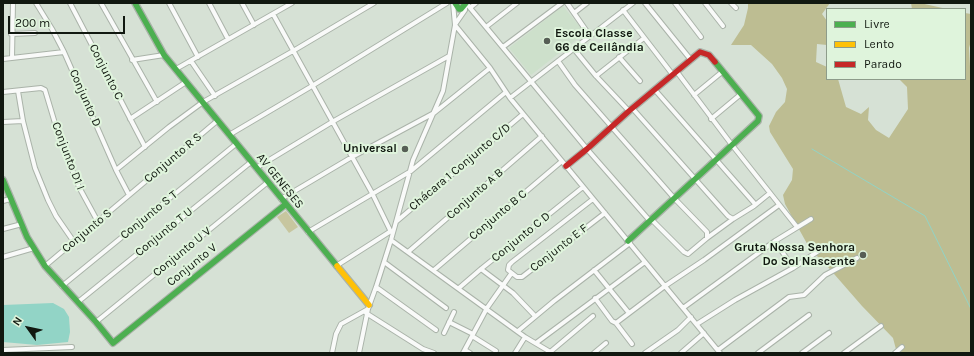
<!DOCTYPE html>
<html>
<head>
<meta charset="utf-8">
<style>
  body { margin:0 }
  #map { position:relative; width:974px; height:356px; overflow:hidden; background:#d6e1d5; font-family:Karla,sans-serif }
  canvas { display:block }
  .frame { position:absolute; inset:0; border:4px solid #111810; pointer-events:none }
  .legend { position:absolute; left:826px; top:8px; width:140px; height:72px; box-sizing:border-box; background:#dff4dc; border:1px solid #8d9c8a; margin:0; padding:5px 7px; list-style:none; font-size:12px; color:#111810 }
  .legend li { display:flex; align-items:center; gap:8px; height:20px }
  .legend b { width:20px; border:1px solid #8d9c8a }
  .north { position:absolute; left:8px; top:308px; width:40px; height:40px; -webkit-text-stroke:3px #dff4dc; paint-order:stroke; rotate:303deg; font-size:11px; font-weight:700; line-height:16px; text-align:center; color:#111810 }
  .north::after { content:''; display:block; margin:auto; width:14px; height:18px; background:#111810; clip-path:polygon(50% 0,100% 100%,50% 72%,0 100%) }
  .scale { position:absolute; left:8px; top:16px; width:117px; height:18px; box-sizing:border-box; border:2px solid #111810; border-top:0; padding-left:5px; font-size:12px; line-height:14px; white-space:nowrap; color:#111810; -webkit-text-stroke:3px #dff4dc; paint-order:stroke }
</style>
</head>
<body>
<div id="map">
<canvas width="974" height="356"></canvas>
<div class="frame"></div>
<ul class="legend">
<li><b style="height:5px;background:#4caf50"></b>Livre</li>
<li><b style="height:5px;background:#ffc107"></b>Lento</li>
<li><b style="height:5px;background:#c62828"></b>Parado</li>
</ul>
<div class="north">N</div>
<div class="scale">200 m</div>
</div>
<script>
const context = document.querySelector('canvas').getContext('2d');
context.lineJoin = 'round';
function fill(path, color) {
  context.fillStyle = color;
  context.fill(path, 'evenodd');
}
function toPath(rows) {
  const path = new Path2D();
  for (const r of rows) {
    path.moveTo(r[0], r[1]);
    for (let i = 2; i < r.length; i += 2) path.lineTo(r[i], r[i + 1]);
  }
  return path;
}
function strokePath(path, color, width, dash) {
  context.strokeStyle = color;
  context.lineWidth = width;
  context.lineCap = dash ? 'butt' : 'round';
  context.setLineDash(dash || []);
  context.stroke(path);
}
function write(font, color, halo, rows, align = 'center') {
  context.font = font + ' Karla,sans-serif';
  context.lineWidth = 4;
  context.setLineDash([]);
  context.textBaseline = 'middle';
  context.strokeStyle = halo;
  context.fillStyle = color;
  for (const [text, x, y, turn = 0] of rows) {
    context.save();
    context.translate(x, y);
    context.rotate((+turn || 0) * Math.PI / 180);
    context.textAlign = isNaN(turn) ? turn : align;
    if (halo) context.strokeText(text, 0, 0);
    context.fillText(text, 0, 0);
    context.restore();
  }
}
fill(toPath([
  [563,6,585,33,531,75,509,48]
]), '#cde0cb');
fill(toPath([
  [286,211,298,227,289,233,277,217]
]), '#c7c69f');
fill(toPath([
  [748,3,830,3,822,14,827,21,827,45,817,44,816,62,827,67,827,79,838,79,846,107,861,114,869,107,868,120,876,130,889,138,908,109,907,87,899,79,965,79,965,13,971,14,971,41,969,48,971,85,971,353,897,353,893,338,862,306,828,267,810,249,785,204,783,195,792,180,793,169,770,132,769,126,776,112,785,102,787,89,782,78,772,64,751,45,731,45,744,25,748,8],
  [911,3,920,3,947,9,912,9]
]), '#bdbd92');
fill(toPath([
  [53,303,64,309,69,317,70,332,68,342,37,345,3,342,3,305]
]), '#92d4c6');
strokePath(toPath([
  [812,149,925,216,971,309]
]), '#92d4c6', 1);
const street = toPath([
  [36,3,52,29,64,52,116,170,129,195],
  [70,3,145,147],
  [101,3,157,102],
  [169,3,198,57],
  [209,3,228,39],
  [242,3,254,25],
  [466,3,587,149,650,221],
  [567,3,590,36],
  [645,3,691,60],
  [675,3,701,37],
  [705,3,723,26],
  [731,3,736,8],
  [470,8,476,3],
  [623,10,673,75],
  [574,13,587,3],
  [273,14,372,193,390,230],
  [456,23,465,10,465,5],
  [455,25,490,68,510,98,720,353],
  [486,27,517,3],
  [11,34,35,33],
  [503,47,562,3],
  [574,49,596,76,629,111],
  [619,57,640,81],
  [12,58,13,3],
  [3,59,64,52],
  [132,60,164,55],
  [191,61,215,96],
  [558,61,575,85,674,198,707,232,707,238],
  [176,69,292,3],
  [677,72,732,145,797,227],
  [596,76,644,38],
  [655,90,755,204],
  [18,91,23,121,35,168,48,200,56,216,74,242],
  [3,92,41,88,45,90,60,140,79,187,98,222],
  [694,95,722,72],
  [510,98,633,3],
  [633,109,728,216,733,219],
  [130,119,186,82],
  [711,119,741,94],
  [3,122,23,121],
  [229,135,312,86,447,3],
  [256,168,332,122,449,56],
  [116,170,169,127,203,102,293,51,374,3],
  [281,199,352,157,434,113,490,68],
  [593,199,512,262,509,265,508,270,517,277,522,277,605,213],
  [3,201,10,199],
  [651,219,684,252,688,254,707,238,733,219,754,206,770,193],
  [397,221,523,114],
  [3,229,22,224],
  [308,232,411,171,506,92],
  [391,240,525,337,552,353],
  [775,241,793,268],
  [408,252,542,136],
  [3,257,34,248],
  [384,262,446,308],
  [45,266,217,121],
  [336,266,391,231],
  [481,269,513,293,535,316],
  [434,270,562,161],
  [594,270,629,313],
  [62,286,236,144],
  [376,287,436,330],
  [459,288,481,269,583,187],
  [595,298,612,321,616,323,665,286,704,260,779,205],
  [78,302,251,162],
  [683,308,775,241,811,219],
  [366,313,423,349,434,353],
  [96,322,268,182],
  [449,322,473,334],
  [616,323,632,344],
  [697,324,735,300,793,268,820,250],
  [518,331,554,301,630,243],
  [444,333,454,312],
  [472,336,496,351],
  [536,343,645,262],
  [3,350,72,347],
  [465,350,470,353],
  [718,350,789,297,804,295,825,275,857,258],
  [332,353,336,334,341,324,368,309],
  [359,353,368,309,376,287,391,240,413,160,443,91,455,25,453,3],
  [463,353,487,308,511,274],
  [515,353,525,337],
  [549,353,593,316],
  [594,353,606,343],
  [645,353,678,330,691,317],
  [681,353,704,333],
  [758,353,809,315],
  [802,353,829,333],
  [844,353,881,326],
  [895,353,902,347]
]);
const fast = toPath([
  [135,3,164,55,337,266],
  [455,3,459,9,461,9,466,3],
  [3,180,27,237,45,266,96,322,113,343,286,204],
  [628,241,758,121,759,116,715,62]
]);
const slow = toPath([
  [337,266,369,305]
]);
const jam = toPath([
  [566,166,587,149,629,111,700,52,709,55,715,62]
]);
strokePath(street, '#aab3a9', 6);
strokePath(fast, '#aab3a9', 8);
strokePath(slow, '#aab3a9', 8);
strokePath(jam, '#aab3a9', 8);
strokePath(street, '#f9faf9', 4);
strokePath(fast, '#4caf50', 5.5);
strokePath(slow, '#ffc107', 5.5);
strokePath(jam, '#c62828', 5.5);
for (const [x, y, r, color] of [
  [547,41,4,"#565e55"],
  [405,149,4,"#565e55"],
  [863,255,4,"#565e55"]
]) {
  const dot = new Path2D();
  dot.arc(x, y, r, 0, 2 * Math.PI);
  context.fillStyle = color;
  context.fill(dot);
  strokePath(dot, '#dff4dc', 1.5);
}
write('bold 12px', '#111810', '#dff4dc', [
  ["Escola Classe",555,34,"left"],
  ["66 de Ceilândia",555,48,"left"],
  ["Universal",397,149],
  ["Gruta Nossa Senhora",855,248],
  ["Do Sol Nascente",855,262]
], 'right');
write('12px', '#111810', '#dff4dc', [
  ["Conjunto C",106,72,63],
  ["Conjunto D",85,98,66],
  ["Conjunto D1 I",68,156,69],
  ["Conjunto R S",173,158,-40],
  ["Chácara 1 Conjunto C/D",460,167,-40],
  ["AV GENESES",280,181,51],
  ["Conjunto A B",475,194,-41],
  ["Conjunto S T",149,215,-39],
  ["Conjunto B C",498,215,-40],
  ["Conjunto S",87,231,-40],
  ["Conjunto T U",164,232,-39],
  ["Conjunto C D",521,237,-39],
  ["Conjunto E F",559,248,-38],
  ["Conjunto U V",182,252,-39],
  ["Conjunto V",192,265,-39]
]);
</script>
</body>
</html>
